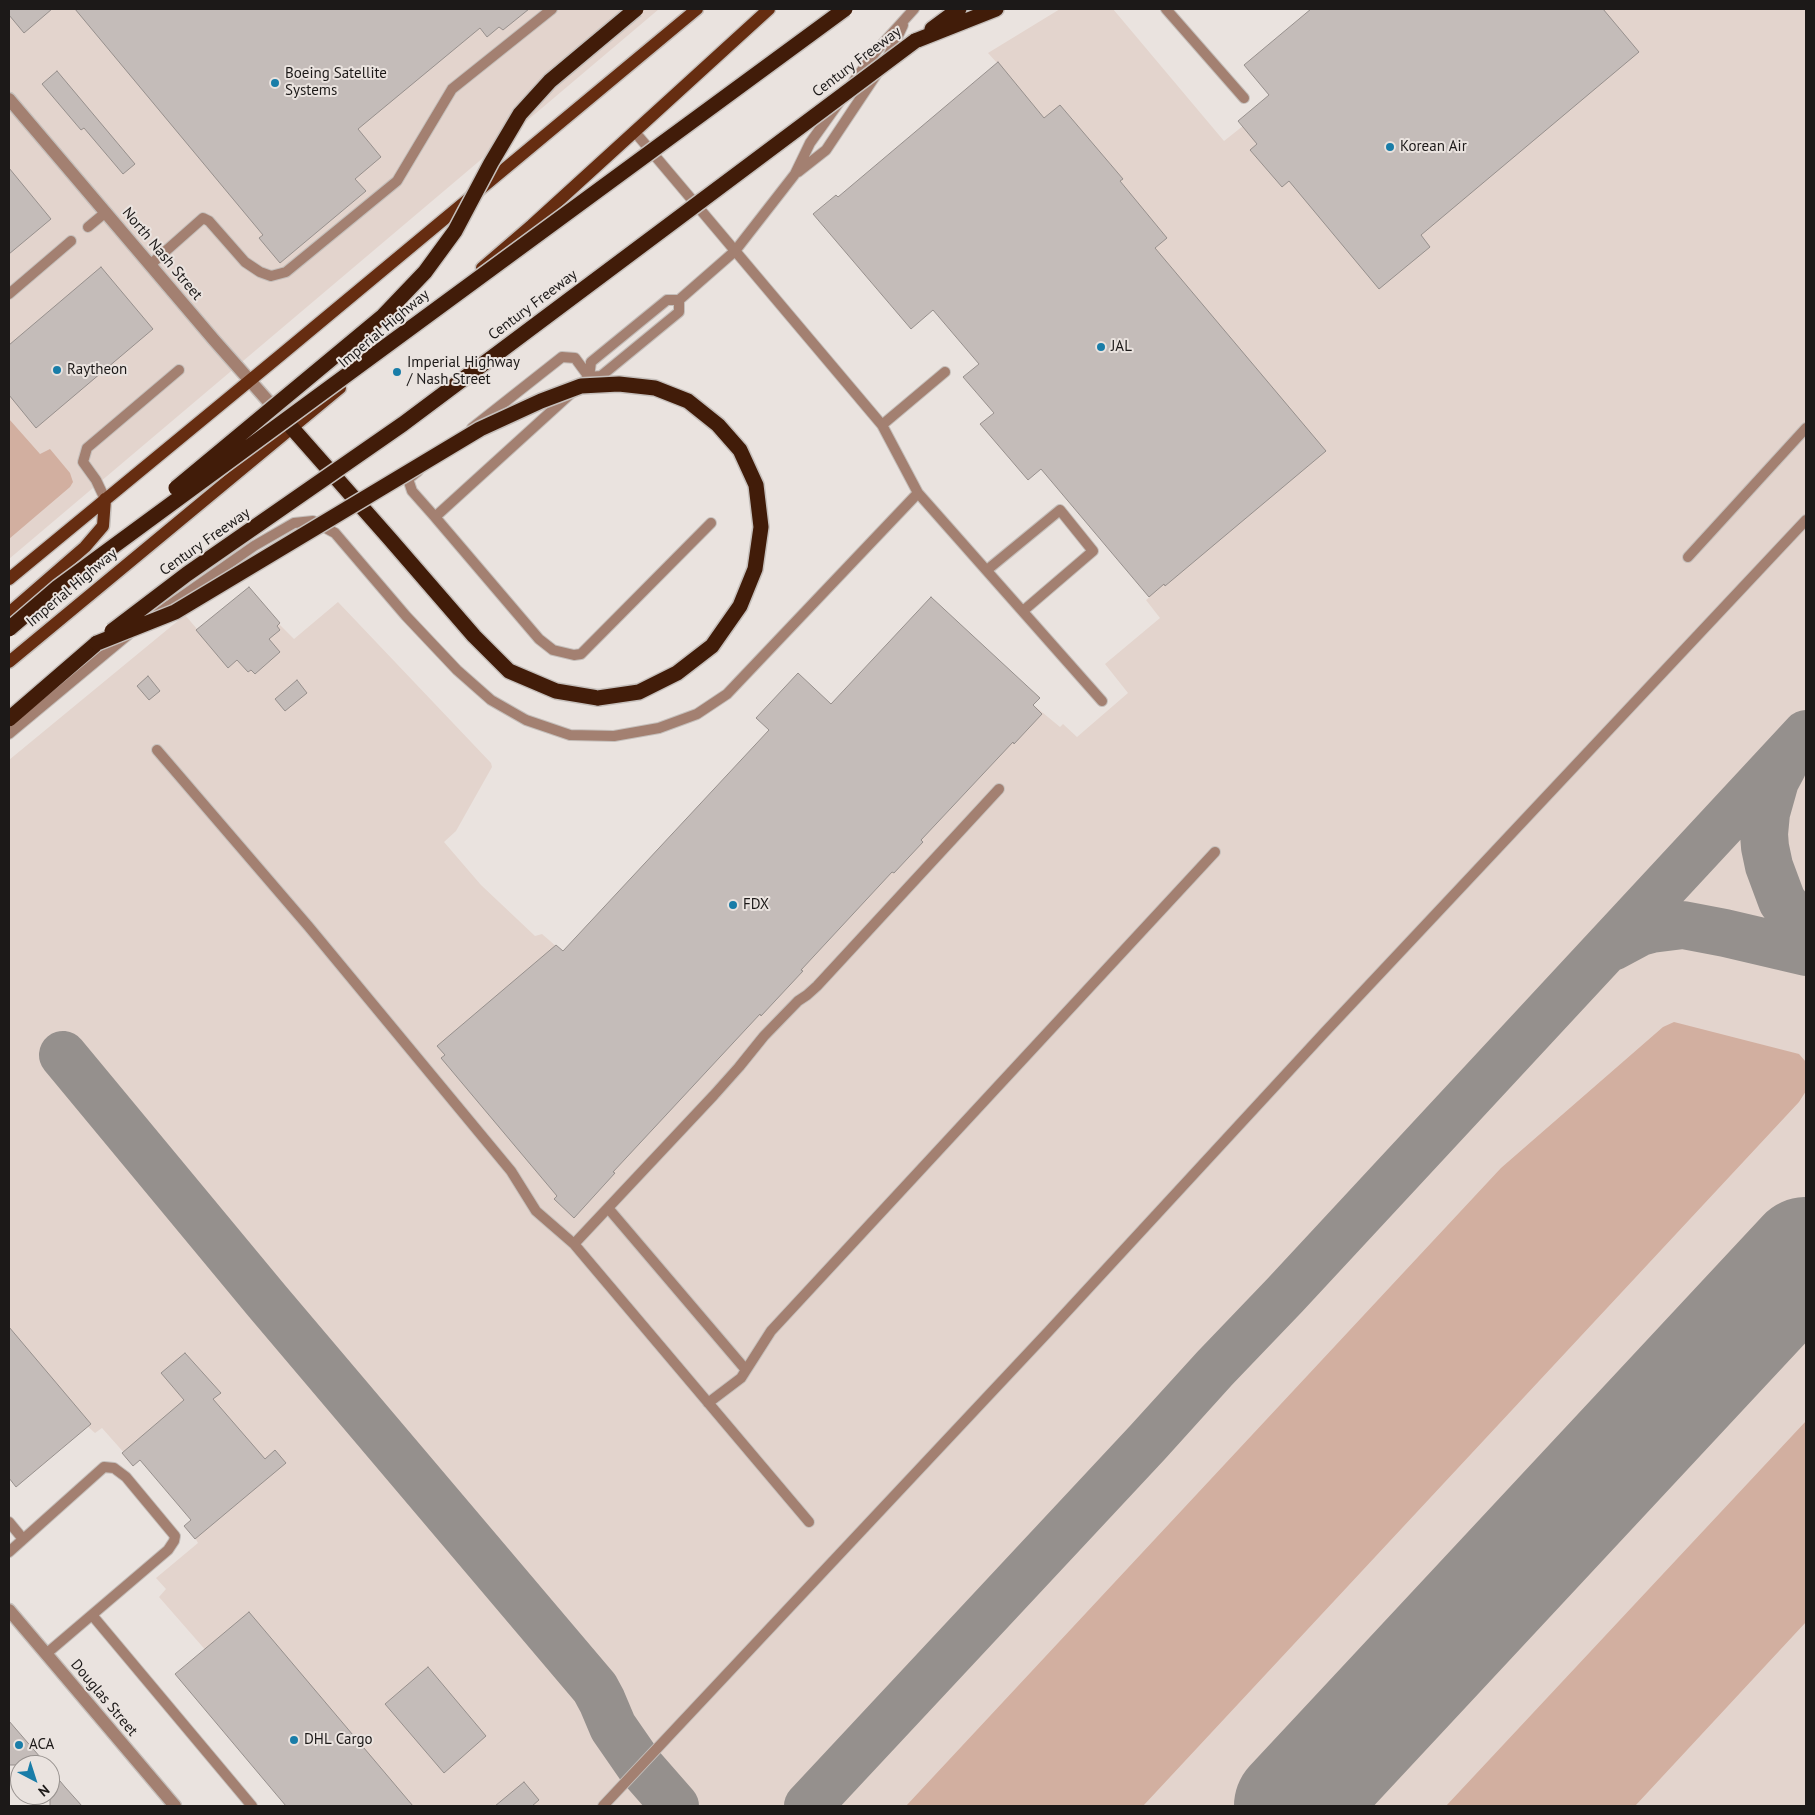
<!DOCTYPE html>
<html>
<head>
<meta charset="utf-8">
<style>
  body { margin:0 }
  #map { position:relative; width:1815px; height:1815px; overflow:hidden; background:#eae3df; font-family:"PT Sans",sans-serif }
  canvas { display:block }
  .frame { position:absolute; inset:0; border:10px solid #1c1918; pointer-events:none }
  .north { position:absolute; left:10px; top:1755px; width:50px; height:50px; box-sizing:border-box; background:#eae3df; border:1px solid #98928f; border-radius:50%; rotate:140deg; font-size:14px; font-weight:700; line-height:20px; text-align:center; color:#1c1918 }
  .north::after { content:''; display:block; margin:auto; width:18px; height:22px; background:#197da8; clip-path:polygon(50% 0,100% 100%,50% 72%,0 100%) }
</style>
</head>
<body>
<div id="map">
<canvas width="1815" height="1815"></canvas>
<div class="frame"></div>
<div class="north">N</div>
</div>
<script>
const context = document.querySelector('canvas').getContext('2d');
context.lineJoin = 'round';
function fill(path, color) {
  context.fillStyle = color;
  context.fill(path, 'evenodd');
}
function toPath(rows) {
  const path = new Path2D();
  for (const r of rows) {
    path.moveTo(r[0], r[1]);
    for (let i = 2; i < r.length; i += 2) path.lineTo(r[i], r[i + 1]);
  }
  return path;
}
function strokePath(path, color, width, dash) {
  context.strokeStyle = color;
  context.lineWidth = width;
  context.lineCap = dash ? 'butt' : 'round';
  context.setLineDash(dash || []);
  context.stroke(path);
}
function write(font, color, halo, rows, align = 'center') {
  context.font = font + ' "PT Sans",sans-serif';
  context.lineWidth = 4;
  context.setLineDash([]);
  context.textBaseline = 'middle';
  context.strokeStyle = halo;
  context.fillStyle = color;
  for (const [text, x, y, turn = 0] of rows) {
    context.save();
    context.translate(x, y);
    context.rotate((+turn || 0) * Math.PI / 180);
    context.textAlign = isNaN(turn) ? turn : align;
    if (halo) context.strokeText(text, 0, 0);
    context.fillText(text, 0, 0);
    context.restore();
  }
}
fill(toPath([
  [9,9,659,9,9,559],
  [1060,9,1113,9,1224,141,1248,122,1309,195,1530,9,1806,9,1806,1806,342,1806,159,1597,166,1589,156,1578,198,1543,194,1536,202,1528,134,1449,126,1455,102,1428,95,1433,86,1425,18,1481,9,1471,9,760,185,615,227,664,277,622,294,639,338,602,491,763,492,767,456,831,444,842,481,885,535,936,542,934,579,966,1031,703,1060,727,1063,724,1077,737,1128,693,1105,664,1160,618,1146,600,1150,597,1145,590,998,64,988,53]
]), '#e3d4cd');
fill(toPath([
  [9,419,40,454,50,449,70,473,73,482,70,487,9,539],
  [1674,1022,1799,1054,1806,1062,1806,1091,1799,1102,1143,1806,906,1806,1501,1168,1663,1027],
  [1806,1421,1806,1622,1635,1806,1446,1806]
]), '#d2afa0');
strokePath(toPath([
  [1783,766,1775,781,1766,813,1764,834,1765,847,1769,866,1782,901,1806,932],
  [1612,947,1640,932,1651,929,1683,925,1725,933,1806,952],
  [63,1055,267,1301,595,1688,602,1701,613,1727,640,1766,675,1806],
  [808,1806,1147,1443,1215,1368,1285,1295,1806,734]
]), '#95908d', 48);
strokePath(toPath([
  [1293,1806,1806,1256]
]), '#95908d', 118);
const building = toPath([
  [9,9,52,9,24,33,9,15,9,9],
  [75,9,529,9,503,30,499,27,487,37,480,28,358,129,381,157,355,179,366,191,280,263,259,238,263,235,75,9],
  [1311,9,1603,9,1639,52,1421,235,1430,247,1379,289,1289,181,1282,187,1250,150,1257,144,1238,121,1269,95,1244,65,1311,9],
  [998,62,1044,118,1060,105,1123,179,1120,181,1167,238,1155,248,1326,451,1165,586,1164,584,1149,597,1041,469,1028,480,980,424,994,413,963,377,979,364,933,310,911,329,813,214,836,195,838,197,998,62],
  [57,71,135,164,123,174,84,128,81,130,42,84,57,71],
  [9,168,51,219,9,254,9,168],
  [101,267,153,329,36,428,9,395,9,345,101,267],
  [249,587,280,623,277,626,280,630,269,639,280,652,255,674,251,670,248,672,237,660,228,668,196,630,249,587],
  [931,597,1040,698,1033,705,1042,714,1014,744,1013,742,921,840,923,842,894,873,892,872,801,970,803,971,761,1016,760,1014,613,1172,615,1173,574,1218,554,1199,557,1196,441,1058,445,1055,437,1046,556,945,563,951,769,730,756,718,798,673,831,704,931,597],
  [148,676,160,691,149,700,137,686,148,676],
  [297,680,307,693,285,711,275,699,297,680],
  [9,1327,91,1424,16,1487,9,1478,9,1327],
  [185,1353,221,1393,213,1399,265,1459,275,1450,286,1463,195,1539,184,1526,191,1520,140,1460,133,1466,122,1453,184,1400,161,1373,185,1353],
  [249,1612,413,1806,286,1806,175,1674,249,1612],
  [428,1667,486,1736,444,1773,385,1704,428,1667],
  [9,1721,47,1765,9,1765,9,1721],
  [50,1769,65,1787,82,1806,50,1806,50,1769],
  [524,1782,539,1800,532,1806,495,1806,524,1782]
]);
fill(building, '#c4bcb9');
strokePath(building, '#97908d', 1);
const service = toPath([
  [1166,9,1244,98],
  [887,59,903,25],
  [854,81,877,50,914,9],
  [634,131,882,425,918,493,1102,701],
  [798,172,826,150,876,75],
  [88,227,106,212],
  [151,264,203,218,209,221,245,262,260,272,271,276,286,272,397,181,452,89,552,9],
  [9,294,71,241],
  [679,300,679,312,601,376,589,377,435,517,539,639,553,650,574,655,581,654,711,523],
  [589,377,591,362,667,300,679,300,735,251,795,174,810,143,840,101],
  [882,425,945,372],
  [472,428,562,357,575,358,589,377],
  [418,471,408,479,412,491,435,517],
  [105,499,96,480,83,462,87,448,179,370],
  [1688,557,1806,428],
  [987,570,1060,510,1093,551,1023,611],
  [154,616,254,546,294,523,313,521,335,533,406,616,457,670,491,700,526,720,570,735,614,736,659,728,697,714,727,694,918,493],
  [9,734,128,635],
  [157,750,309,927,511,1171,536,1211,574,1244],
  [608,1208,746,1370],
  [708,1403,741,1378,771,1331,1215,852],
  [9,1522,23,1539],
  [809,1522,574,1244,714,1095,739,1067,764,1036,798,1001,807,995,817,986,999,789],
  [9,1552,104,1467,114,1468,126,1477,175,1536,174,1541,168,1550,46,1654],
  [92,1615,252,1806],
  [603,1806,1048,1332,1324,1033,1806,520]
]);
const minor = toPath([
  [9,1610,175,1806]
]);
const tertiary = toPath([
  [9,99,214,340,291,427]
]);
const primary = toPath([
  [482,268,532,225,769,9],
  [9,579,282,354,697,9],
  [9,613,85,547,103,526,105,499],
  [9,662,340,388]
]);
const motorway = toPath([
  [932,29,959,9],
  [915,41,996,9],
  [292,428,390,539,474,636,509,671,556,691,598,698],
  [9,719,97,643]
]);
strokePath(service, '#c5bfbb', 12);
strokePath(minor, '#c5bfbb', 15);
strokePath(tertiary, '#c5bfbb', 15);
strokePath(primary, '#c5bfbb', 15);
strokePath(motorway, '#c5bfbb', 18);
strokePath(service, '#a38071', 10);
strokePath(minor, '#a38071', 12);
strokePath(tertiary, '#a38071', 12);
strokePath(primary, '#662d11', 12);
strokePath(motorway, '#411c09', 15);
const motorwayBridge = toPath([
  [176,488,383,316,425,272,455,231,491,163,520,114,550,81,636,9],
  [9,629,58,587,845,9],
  [112,631,187,574,403,424,915,41],
  [97,643,175,612,480,429,541,401,581,386,619,384,655,388,688,401,718,425,740,450,756,485,761,527,755,569,740,606,712,646,677,673,639,692,598,698]
]);
strokePath(motorwayBridge, '#c5bfbb', 18, []);
strokePath(motorwayBridge, '#411c09', 15);
for (const [x, y, r, color] of [
  [275,83,5,"#197da8"],
  [1390,147,5,"#197da8"],
  [1101,347,5,"#197da8"],
  [57,370,5,"#197da8"],
  [397,372,5,"#197da8"],
  [733,905,5,"#197da8"],
  [294,1740,5,"#197da8"],
  [19,1745,5,"#197da8"]
]) {
  const dot = new Path2D();
  dot.arc(x, y, r, 0, 2 * Math.PI);
  context.fillStyle = color;
  context.fill(dot);
  strokePath(dot, '#eae3df', 2);
}
write('15px', '#1c1918', '#eae3df', [
  ["Century Freeway",857,62,-37],
  ["North Nash Street",162,254,50],
  ["Century Freeway",533,305,-37],
  ["Imperial Highway",384,329,-40],
  ["Century Freeway",205,542,-35],
  ["Imperial Highway",72,588,-40],
  ["Douglas Street",104,1698,50]
]);
write('15px', '#1c1918', '#eae3df', [
  ["Boeing Satellite",285,74],
  ["Systems",285,91],
  ["Korean Air",1400,147],
  ["JAL",1111,347],
  ["Imperial Highway",407,363],
  ["/ Nash Street",407,380],
  ["Raytheon",67,370],
  ["FDX",743,905],
  ["DHL Cargo",304,1740],
  ["ACA",29,1745]
], 'left');
</script>
</body>
</html>
